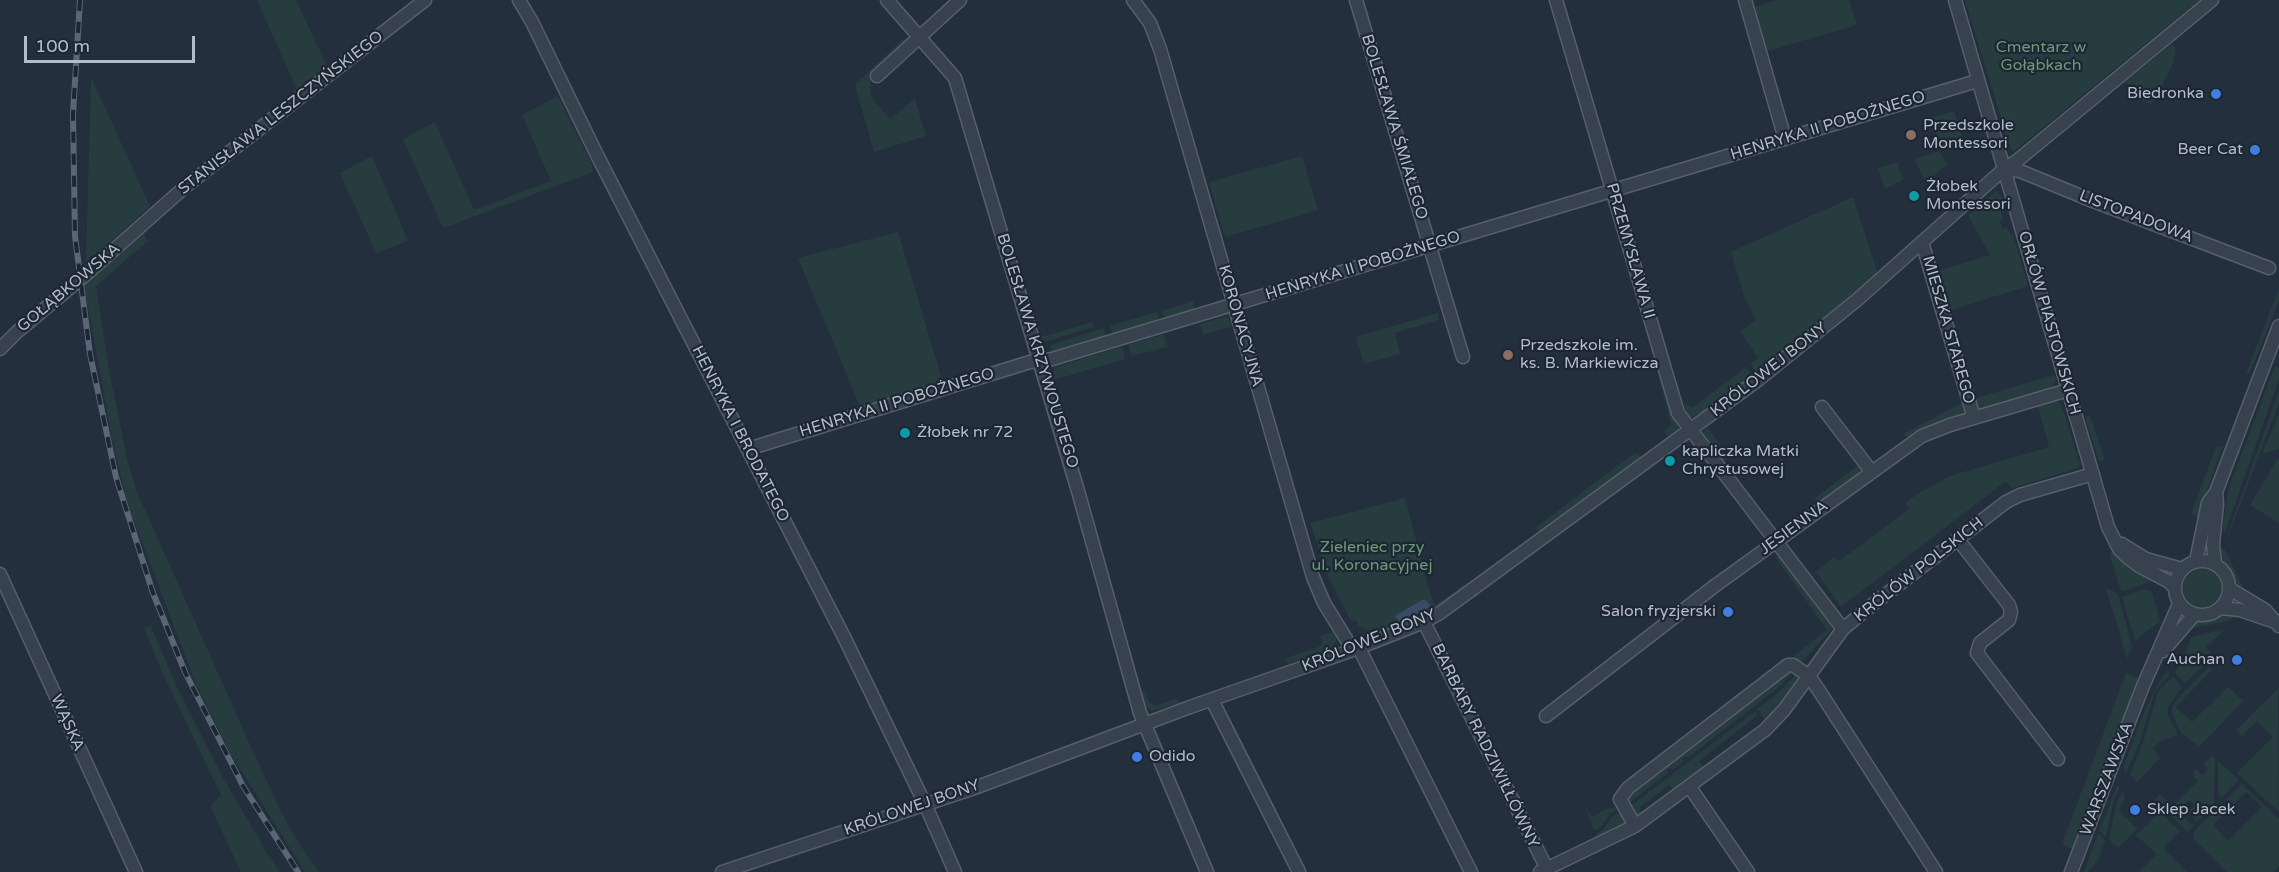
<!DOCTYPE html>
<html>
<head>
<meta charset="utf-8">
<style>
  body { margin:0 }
  #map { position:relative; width:2279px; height:872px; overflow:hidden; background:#242f3e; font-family:"Varela Round",sans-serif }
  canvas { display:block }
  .scale { position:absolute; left:24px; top:36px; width:171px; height:27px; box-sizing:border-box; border:3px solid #b4bcc9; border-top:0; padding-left:8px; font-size:18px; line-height:21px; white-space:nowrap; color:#b4bcc9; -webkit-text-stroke:4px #1d2633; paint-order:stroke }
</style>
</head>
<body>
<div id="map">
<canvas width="2279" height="872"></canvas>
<div class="scale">100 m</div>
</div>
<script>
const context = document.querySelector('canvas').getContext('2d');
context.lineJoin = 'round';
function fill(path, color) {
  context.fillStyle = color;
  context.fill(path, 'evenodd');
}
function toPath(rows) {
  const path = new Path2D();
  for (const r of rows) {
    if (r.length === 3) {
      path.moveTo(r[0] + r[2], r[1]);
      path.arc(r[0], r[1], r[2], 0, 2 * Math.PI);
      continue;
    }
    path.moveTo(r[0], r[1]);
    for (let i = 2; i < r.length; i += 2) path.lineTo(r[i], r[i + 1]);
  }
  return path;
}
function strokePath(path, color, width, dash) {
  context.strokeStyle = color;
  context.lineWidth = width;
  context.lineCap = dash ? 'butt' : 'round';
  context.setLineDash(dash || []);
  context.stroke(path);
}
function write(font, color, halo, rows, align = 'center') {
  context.font = font + ' "Varela Round",sans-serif';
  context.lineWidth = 4.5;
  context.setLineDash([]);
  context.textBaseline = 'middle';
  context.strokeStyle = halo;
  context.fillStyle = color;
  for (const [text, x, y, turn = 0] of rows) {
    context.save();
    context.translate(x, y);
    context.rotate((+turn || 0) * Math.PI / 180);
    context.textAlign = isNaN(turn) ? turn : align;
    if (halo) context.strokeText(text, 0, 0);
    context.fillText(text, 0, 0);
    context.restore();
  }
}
fill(toPath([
  [257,0,296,0,328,68,298,92],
  [1777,0,1849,0,1857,25,1767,51,1755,7],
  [1965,0,2199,0,2013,152,2010,147],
  [904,38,907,42,870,78,871,97,890,119,915,99,926,136,874,152,855,85],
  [2172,44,2176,49,2173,63,2158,94,2151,104,2140,100,2125,82],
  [91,77,150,206,86,264],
  [558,96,592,165,593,172,443,228,403,139,435,122,474,210,551,181,522,115],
  [1954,111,1963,139,1941,146,1932,117],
  [1939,151,1947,164,1926,183,1914,159],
  [372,156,408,241,376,253,340,173],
  [1302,156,1318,210,1225,237,1209,182],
  [1898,162,1899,167,1898,168,1904,179,1887,188,1884,187,1878,168],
  [1997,191,2002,197,2000,207,2003,220,2000,221,2002,229,2006,228,2013,235,2028,286,1948,311,1937,274,1940,270,1990,255,1968,215],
  [1853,197,1878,274,1757,374,1750,364,1758,358,1740,331,1756,320,1744,296,1731,252],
  [898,232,943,383,862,406,859,404,798,258],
  [144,233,148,241,96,286,109,370,127,459,137,492,251,747,282,814,302,848,319,872,305,872,232,756,196,684,127,502,112,439,84,285],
  [2279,288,2279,300,2250,373,2246,374],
  [1193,301,1195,311,1165,320,1162,311],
  [1157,312,1160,321,1113,335,1110,326],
  [1438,313,1439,320,1395,333,1400,354,1364,364,1356,337],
  [1223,317,1228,318,1233,326,1203,335,1200,324],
  [1092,322,1094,327,1044,342,1042,342,1039,333,1045,336],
  [1104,328,1106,337,1052,353,1050,345],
  [1164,334,1167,347,1132,356,1128,345],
  [1122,347,1125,359,1053,380,1054,367],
  [2275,366,2279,368,2279,379,2224,535,2223,524,2229,487],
  [1746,367,1753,377,1703,415,1701,413,1692,417,1687,414,1684,404,1693,407],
  [1656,368,1660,369,1674,418,1678,424,1679,430,1671,438,1664,432,1671,424],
  [1969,371,1976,398,2054,375,2056,380,2049,391,1981,411,1976,407,1966,372],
  [2279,391,2279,403,2228,536,2227,536],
  [2055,401,2061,404,2080,464,2078,468,2012,488,2006,481,1841,607,1816,572,1834,557,1839,561,1909,509,1905,503,1919,493,1950,476,2049,447,2038,406],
  [1964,402,1967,411,1964,415,1917,433,1908,439,1903,434],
  [2279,414,2279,449,2262,454],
  [2090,416,2093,425,2105,460,2099,461,2085,417],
  [1708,428,1729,457,1724,461,1702,433],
  [2216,447,2222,447,2198,517,2191,514],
  [1638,453,1642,459,1541,534,1535,528,1633,454],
  [2277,460,2279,460,2279,523,2250,505],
  [1857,466,1860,468,1858,474,1816,505,1815,498],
  [1405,498,1428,587,1435,605,1468,582,1469,585,1422,616,1378,635,1376,632,1357,626,1358,622,1350,619,1330,580,1310,523],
  [1431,605,1401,622,1396,615,1413,607],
  [2218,547,2225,550,2245,591,2237,587,2230,571,2220,556],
  [2112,552,2123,563,2151,581,2125,591,2120,589,2109,553],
  [1780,555,1832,624,1832,629,1800,664,1794,656,1827,630,1776,558],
  [2202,588,19],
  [2106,588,2118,594,2132,646,2127,659],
  [2144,589,2152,592,2160,621,2135,641,2122,597],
  [2231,613,2237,614,2229,621,2193,628,2187,628,2194,623],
  [151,626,176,685,221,774,267,853,280,872,241,872,210,806,221,795,162,672,144,628],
  [2225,629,2206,647,2213,656,2185,683,2175,673,2192,637],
  [1333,632,1337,637,1334,648,1288,664,1286,658,1318,647,1323,642,1320,636],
  [2209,667,2212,670,2176,707,2192,722,2228,687,2243,701,2199,747,2181,733,2172,713,2173,706,2179,697],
  [1794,671,1778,688,1688,758,1686,756,1683,759,1684,761,1673,770,1671,768,1667,771,1668,773,1627,805,1628,795,1789,672],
  [2167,671,2170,674,2155,691,2140,742,2126,772,2123,768,2142,717,2155,688],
  [1797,673,1798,681,1766,721,1757,709,1780,691],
  [2126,673,2138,678,2073,849,2062,844],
  [2173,676,2182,687,2168,707,2168,714,2178,735,2162,740,2153,748,2160,758,2137,782,2130,774,2143,743,2158,692],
  [2279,688,2278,697,2279,812,2237,773,2273,737,2257,721,2242,736,2236,730],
  [1145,691,1149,702,1156,706,1177,698,1180,703,1151,711,1148,708,1143,708,1139,692],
  [1755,711,1758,715,1699,761,1704,768,1674,791,1669,785,1639,808,1643,815,1636,816,1629,807],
  [2212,755,2215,758,2214,805,2197,821,2188,812,2195,805,2189,800,2178,812,2194,826,2187,832,2155,799,2160,794,2173,806,2198,781,2192,774,2196,769,2202,775,2208,769,2203,763],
  [2218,761,2239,780,2222,797,2218,793],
  [2242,784,2279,819,2279,866,2273,872,2227,872,2193,838,2195,830,2223,804,2228,810,2213,825,2228,841,2262,807,2246,792,2233,805,2227,799],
  [2117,786,2120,787,2114,799,2106,837,2099,831],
  [2123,790,2125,797,2119,810,2137,829,2118,848,2109,840,2116,805],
  [1615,807,1618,809,1610,814,1600,828,1594,831,1587,811,1593,817,1606,809],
  [1621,812,1627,821,1626,824,1599,840,1596,834,1604,829,1613,816],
  [2160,812,2180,831,2163,848,2187,872,2139,872,2157,854,2136,835],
  [2098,833,2105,840,2099,859,2088,872,2084,872]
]), '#263c3f');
fill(toPath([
  [1424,599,1431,606,1428,608,1400,622,1395,617,1396,615]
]), '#394c67');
const minor = toPath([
  [519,0,532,22,597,155,845,639,925,804,955,872],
  [887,0,955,78,1078,491,1140,713,1207,872],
  [1133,0,1150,23,1160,49,1313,577,1324,603,1353,650],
  [1356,0,1463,357],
  [1556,0,1678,413,1843,629],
  [1745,0,1785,139],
  [1955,0,2108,527,2119,549,2126,556,2139,566,2169,582,2174,587],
  [877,76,960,0],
  [2004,169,2020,171,2093,201,2269,268],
  [1922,242,1974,418],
  [0,349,17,332,90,271,186,186,425,0],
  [1822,407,1871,471],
  [748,449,1030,362,1052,359,1977,81],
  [2122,544,2146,559,2182,569],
  [1963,546,2009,605,2011,612,2009,620,1980,643,1977,653,2058,759],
  [2202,588,27],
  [2196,561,2208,503,2216,492,2279,326],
  [2215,564,2213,544,2217,504,2216,492],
  [0,574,136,872],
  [2230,589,2265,610,2279,626],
  [2221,608,2240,610,2275,622],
  [1424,622,1547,869],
  [1359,648,1471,872],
  [2163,651,2194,615],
  [1212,700,1299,872],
  [1546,716,1716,585,1922,436,1950,425,2068,390],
  [1689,786,1748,872],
  [1635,826,1620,799,1628,788,1788,665,1793,665,1809,676,1820,692,1936,872],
  [722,872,972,789,1190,707,1353,650,1424,622,1440,613,1758,380,1857,300,2004,169,2018,160,2212,0],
  [1540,872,1635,826,1765,730,1784,710,1843,629,1867,609,2006,502,2020,495,2093,474],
  [2071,872,2143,686,2179,604]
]);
strokePath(minor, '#565f6c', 15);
strokePath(minor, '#38414e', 12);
const rail = toPath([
  [80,0,73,114,75,236,90,354,116,477,153,593,185,672,243,786,298,872]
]);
strokePath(rail, '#5a6575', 6);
strokePath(rail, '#1d2633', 4, [11]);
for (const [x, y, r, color] of [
  [2216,94,6,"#3f7fe0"],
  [1911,135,6,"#8d6e63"],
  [2255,150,6,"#3f7fe0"],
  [1914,196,6,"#0f9aa8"],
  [1508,355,6,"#8d6e63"],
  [905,433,6,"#0f9aa8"],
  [1670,461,6,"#0f9aa8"],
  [1728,612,6,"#3f7fe0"],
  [2237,660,6,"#3f7fe0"],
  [1137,757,6,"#3f7fe0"],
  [2135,810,6,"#3f7fe0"]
]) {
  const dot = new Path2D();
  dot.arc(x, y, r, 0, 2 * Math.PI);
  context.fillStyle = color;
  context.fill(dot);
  strokePath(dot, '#1d2633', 2);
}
write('16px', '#6b9a76', '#1d2633', [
  ["Cmentarz w",2041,48],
  ["Gołąbkach",2041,66],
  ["Zieleniec przy",1372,548],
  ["ul. Koronacyjnej",1372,566]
]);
write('16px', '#b4bcc9', '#1d2633', [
  ["Biedronka",2204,94,"right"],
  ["Przedszkole",1923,126],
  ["Montessori",1923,144],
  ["Beer Cat",2243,150,"right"],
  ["Żłobek",1926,187],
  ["Montessori",1926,205],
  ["Przedszkole im.",1520,346],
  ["ks. B. Markiewicza",1520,364],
  ["Żłobek nr 72",917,433],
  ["kapliczka Matki",1682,452],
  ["Chrystusowej",1682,470],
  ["Salon fryzjerski",1716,612,"right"],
  ["Auchan",2225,660,"right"],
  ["Odido",1149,757],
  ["Sklep Jacek",2147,810]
], 'left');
write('16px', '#b4bcc9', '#1d2633', [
  ["STANISŁAWA LESZCZYŃSKIEGO",281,113,-38],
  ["HENRYKA II POBOŻNEGO",1828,126,-17],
  ["BOLESŁAWA ŚMIAŁEGO",1394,127,73],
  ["LISTOPADOWA",2136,217,21],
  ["PRZEMYSŁAWA II",1630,251,74],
  ["HENRYKA II POBOŻNEGO",1363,266,-17],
  ["GOŁĄBKOWSKA",69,288,-40],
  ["ORŁÓW PIASTOWSKICH",2049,323,74],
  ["KORONACYJNA",1240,326,74],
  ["MIESZKA STAREGO",1948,330,74],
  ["BOLESŁAWA KRZYWOUSTEGO",1037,351,73],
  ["KRÓLOWEJ BONY",1769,370,-38],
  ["HENRYKA II POBOŻNEGO",897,403,-17],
  ["HENRYKA I BRODATEGO",740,434,63],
  ["JESIENNA",1794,528,-36],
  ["KRÓLÓW POLSKICH",1919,570,-38],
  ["KRÓLOWEJ BONY",1369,641,-22],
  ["WĄSKA",67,723,66],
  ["BARBARY RADZIWIŁŁÓWNY",1485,746,64],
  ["WARSZAWSKA",2107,779,-69],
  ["KRÓLOWEJ BONY",912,808,-19]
]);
</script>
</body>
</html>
